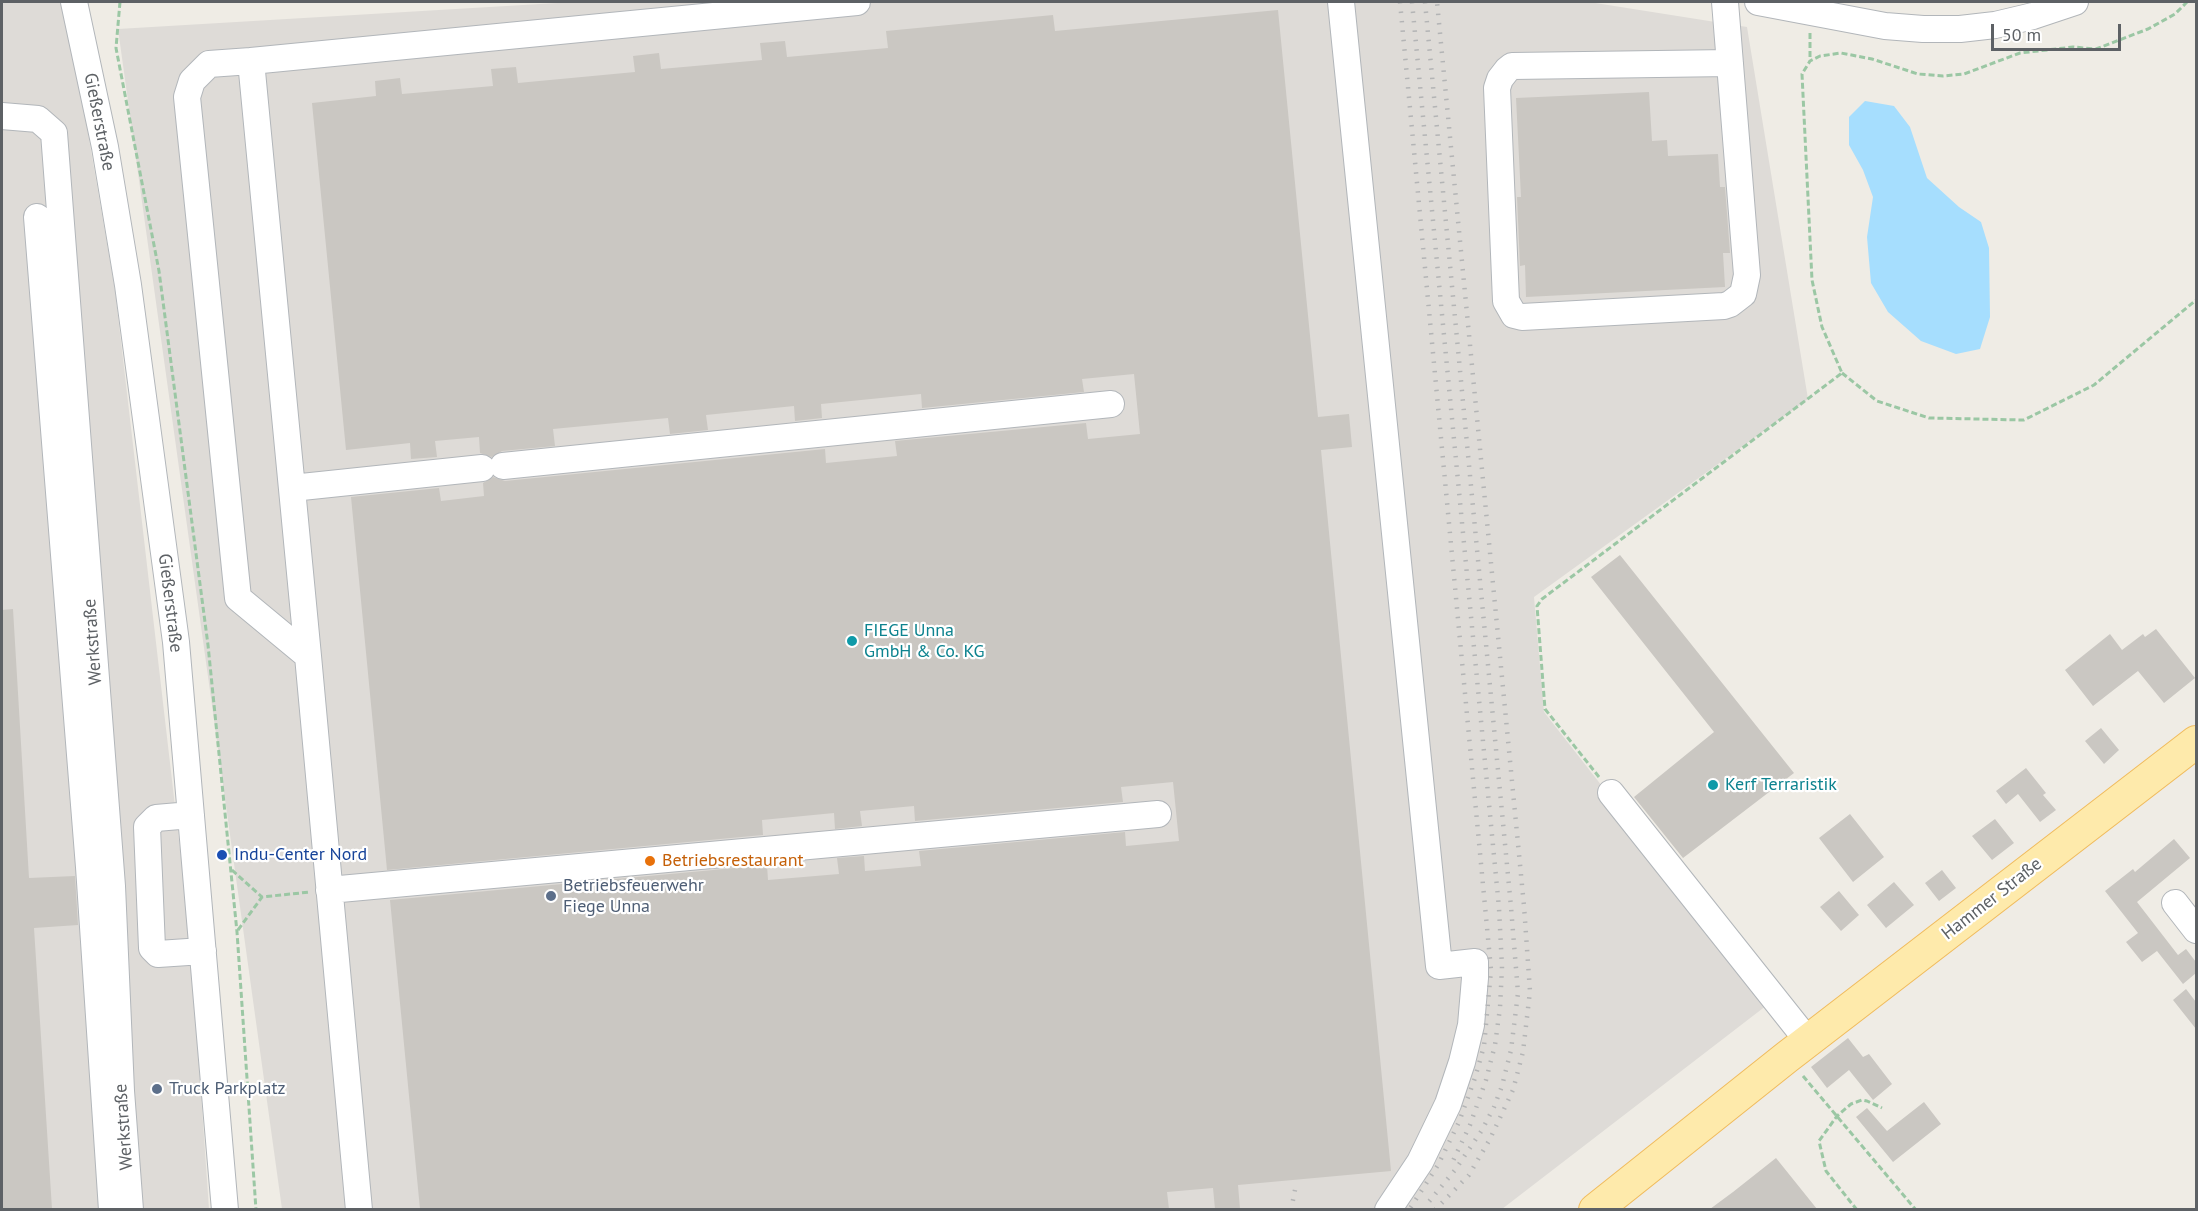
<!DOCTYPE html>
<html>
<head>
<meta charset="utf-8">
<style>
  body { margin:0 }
  #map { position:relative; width:2198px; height:1211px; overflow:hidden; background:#efece5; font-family:"PT Sans",sans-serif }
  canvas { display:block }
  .frame { position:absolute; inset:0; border:3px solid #5d6165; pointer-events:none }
  .scale { position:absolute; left:1991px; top:24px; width:130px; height:27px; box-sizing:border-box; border:3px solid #5d6165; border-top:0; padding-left:8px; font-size:18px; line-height:21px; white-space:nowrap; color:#5d6165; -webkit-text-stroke:4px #fff; paint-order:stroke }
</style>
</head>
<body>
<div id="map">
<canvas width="2198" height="1211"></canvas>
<div class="frame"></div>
<div class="scale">50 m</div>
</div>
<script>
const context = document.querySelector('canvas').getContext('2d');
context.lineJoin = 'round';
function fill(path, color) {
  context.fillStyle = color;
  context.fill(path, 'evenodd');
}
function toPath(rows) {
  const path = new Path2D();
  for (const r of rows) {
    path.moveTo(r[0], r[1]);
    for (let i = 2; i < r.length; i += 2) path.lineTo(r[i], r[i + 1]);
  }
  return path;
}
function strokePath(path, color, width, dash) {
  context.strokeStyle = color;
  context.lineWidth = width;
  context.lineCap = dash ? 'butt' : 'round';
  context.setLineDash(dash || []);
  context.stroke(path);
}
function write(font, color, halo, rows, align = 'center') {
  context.font = font + ' "PT Sans",sans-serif';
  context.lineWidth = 4.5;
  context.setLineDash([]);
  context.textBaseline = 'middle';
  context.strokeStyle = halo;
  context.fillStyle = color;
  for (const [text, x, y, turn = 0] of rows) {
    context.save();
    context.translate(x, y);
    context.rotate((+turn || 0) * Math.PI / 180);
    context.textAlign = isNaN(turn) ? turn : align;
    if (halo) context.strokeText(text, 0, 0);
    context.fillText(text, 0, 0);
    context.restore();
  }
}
fill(toPath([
  [2,2,62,2,67,11,115,290,190,935,209,1209,2,1210],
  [574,2,1589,2,1747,27,1808,399,1534,597,1544,712,1771,1002,1502,1209,282,1209,118,29]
]), '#dedbd7');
fill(toPath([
  [1865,101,1894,106,1910,127,1927,178,1959,207,1981,222,1989,248,1990,317,1980,349,1956,354,1921,341,1888,312,1871,283,1867,237,1873,197,1863,170,1849,145,1849,117]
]), '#a6defe');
fill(toPath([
  [1278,10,1318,417,1349,414,1352,447,1321,450,1391,1171,1238,1185,1240,1209,1215,1209,1213,1188,1167,1192,1169,1209,420,1209,390,900,767,865,768,880,839,874,837,858,864,856,865,871,921,866,919,851,1125,832,1126,846,1179,841,1173,782,1121,787,1123,802,915,821,914,806,860,811,862,826,835,829,834,813,762,820,763,835,387,870,351,497,439,488,441,501,484,496,483,483,493,477,505,481,825,449,826,463,897,456,895,441,1086,423,1088,439,1140,434,1134,374,1082,379,1084,392,922,408,921,394,821,404,822,418,795,421,794,406,706,415,708,430,670,434,668,418,553,429,555,446,502,451,492,457,480,453,479,437,435,441,437,457,411,459,410,443,346,450,312,103,376,96,375,81,400,78,402,94,493,86,491,69,516,67,518,83,635,72,633,56,659,53,661,69,762,60,760,43,785,41,787,57,888,48,886,31,1053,15,1055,31],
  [1649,92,1652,141,1667,140,1668,156,1718,154,1720,187,1725,187,1730,253,1723,253,1725,287,1526,297,1525,265,1520,266,1517,197,1521,197,1516,98],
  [1620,555,1794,773,1683,858,1634,797,1714,732,1591,577],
  [13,609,29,878,75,876,78,925,34,928,52,1209,2,1209,2,610],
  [2156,629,2195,678,2164,703,2138,671,2093,706,2065,670,2110,634,2122,650,2143,634,2145,637],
  [2101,728,2119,750,2104,764,2085,741],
  [2026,768,2046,793,2043,795,2056,810,2040,822,2018,794,2006,804,1996,791],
  [1850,814,1884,857,1853,882,1819,838],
  [1995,819,2014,843,1992,860,1972,836],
  [2174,839,2190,858,2137,902,2178,955,2186,949,2196,962,2196,973,2183,984,2157,951,2142,962,2126,942,2138,933,2105,891,2133,869,2135,872],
  [1942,870,1956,888,1939,901,1925,883],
  [1894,882,1914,905,1886,928,1867,905],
  [1839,891,1859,915,1841,931,1820,907],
  [2186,989,2196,1002,2196,1029,2173,1000],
  [1848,1038,1863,1057,1869,1054,1892,1084,1873,1100,1849,1070,1827,1088,1811,1067],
  [1924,1102,1941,1124,1893,1162,1856,1117,1867,1108,1887,1131],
  [1776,1158,1817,1209,1710,1209,1733,1192]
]), '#cac7c2');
const minor = toPath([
  [74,2,105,147,128,285,176,642,225,1210],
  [1341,2,1439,966,1475,962,1475,978,1471,1025,1462,1062,1448,1104,1420,1162,1388,1210],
  [1725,2,1747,275,1743,294,1730,304,1724,306,1522,317,1514,315,1506,301,1497,88,1500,79,1507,70,1512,66,1730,63],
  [1758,2,1885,26,1923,29,1960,29,1995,25,2033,16,2075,2],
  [251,61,209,64,192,81,187,97,238,598,308,656],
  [2,116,38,119,54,133,112,886,121,1091,130,1210],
  [37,217,89,867,112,1210],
  [503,466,1111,404],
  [292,488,482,468],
  [1611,793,1808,1041],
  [191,815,156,818,147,827,152,948,158,954,203,951],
  [329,890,1158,814],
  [2175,903,2196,930],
  [359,1210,308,656,251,61,857,2]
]);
const major = toPath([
  [1595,1210,1787,1057,2196,742]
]);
strokePath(minor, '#b2b6ba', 28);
strokePath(major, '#f0bb5d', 34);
strokePath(toPath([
  [120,2,116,48,159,271,208,645,237,932,256,1210],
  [1810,33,1810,61],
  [1842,373,1877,401,1929,418,2024,420,2094,385,2196,300],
  [1599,777,1545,709,1537,606,1542,599,1842,373,1822,327,1812,280,1802,74,1810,61,1820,56,1841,53,1872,59,1918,74,1943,76,1964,74,2020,53,2073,47,2096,49,2148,29,2175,14,2187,2],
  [232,870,262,897],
  [238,930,262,897,310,892],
  [1803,1076,1916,1210],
  [1857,1210,1826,1171,1819,1141,1837,1116,1851,1104,1862,1100,1867,1101,1882,1108]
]), '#9bc7a4', 3, [6, 3]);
strokePath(minor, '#fff', 26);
strokePath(major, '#feeaab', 32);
strokePath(toPath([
  [1400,2,1491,970,1484,1046,1475,1078,1459,1122,1438,1165,1409,1210],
  [1412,2,1499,908,1502,967,1500,1008,1495,1045,1486,1080,1470,1125,1451,1165],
  [1425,2,1511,907,1518,993,1511,1050,1502,1086,1494,1107,1482,1130,1455,1170,1427,1204],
  [1291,1210,1295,1190],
  [1435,1210,1469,1175,1490,1139,1513,1090,1523,1052,1530,991,1524,906,1437,2]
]), '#b3b4b5', 4.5, [1.5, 8]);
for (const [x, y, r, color] of [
  [852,641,6,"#0f9aa8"],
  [1713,785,6,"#0f9aa8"],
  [222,855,6,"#1a4fb4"],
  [650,861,6,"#e8710a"],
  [551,896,6,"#5c6f8a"],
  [157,1089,6,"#5c6f8a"]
]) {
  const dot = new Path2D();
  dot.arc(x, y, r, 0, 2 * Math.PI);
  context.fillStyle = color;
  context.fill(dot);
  strokePath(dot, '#fff', 2);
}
write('18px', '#5d6165', '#fff', [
  ["Gießerstraße",99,122,79],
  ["Gießerstraße",170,603,83],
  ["Werkstraße",93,642,-94],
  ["Hammer Straße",1992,899,-38],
  ["Werkstraße",124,1127,-94]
]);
write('18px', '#0d838f', '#fff', [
  ["FIEGE Unna",864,631],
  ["GmbH & Co. KG",864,652],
  ["Kerf Terraristik",1725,785]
], 'left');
write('18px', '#164399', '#fff', [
  ["Indu-Center Nord",234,855]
], 'left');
write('18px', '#c56008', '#fff', [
  ["Betriebsrestaurant",662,861]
], 'left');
write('18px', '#4e5e75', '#fff', [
  ["Betriebsfeuerwehr",563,886],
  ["Fiege Unna",563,907],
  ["Truck Parkplatz",169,1089]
], 'left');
</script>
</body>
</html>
